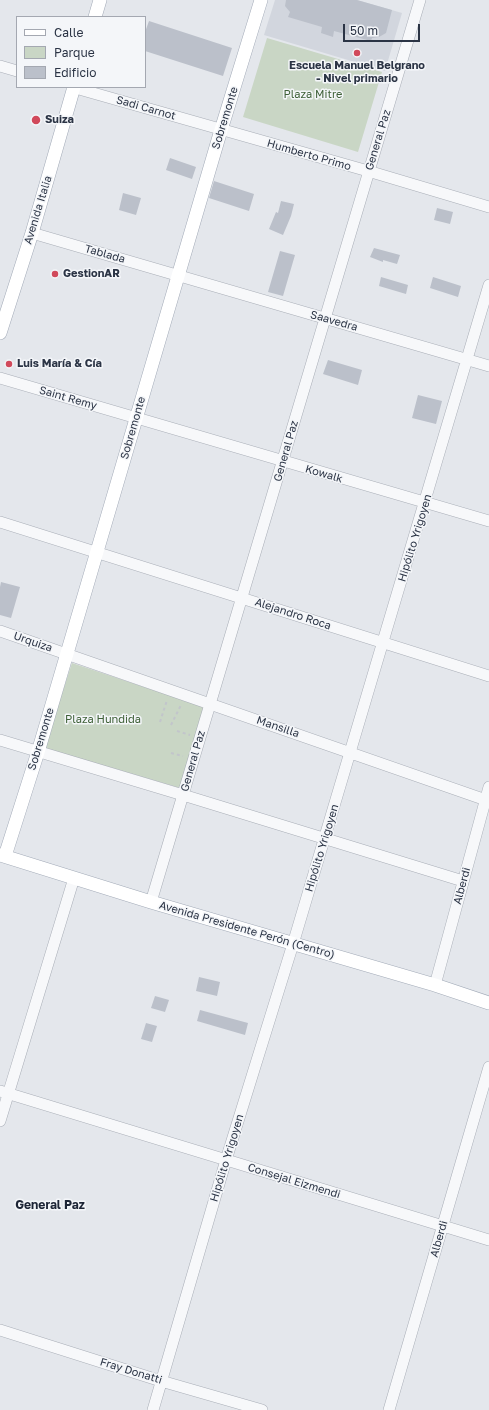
<!DOCTYPE html>
<html>
<head>
<meta charset="utf-8">
<style>
  body { margin:0 }
  #map { position:relative; width:489px; height:1410px; overflow:hidden; background:#e4e7ec; font-family:"Golos Text",sans-serif }
  canvas { display:block }
  .legend { position:absolute; left:16px; top:16px; width:130px; height:72px; box-sizing:border-box; background:#f4f6f9; border:1px solid #a4a8b1; margin:0; padding:5px 7px; list-style:none; font-size:12px; color:#2b3445 }
  .legend li { display:flex; align-items:center; gap:8px; height:20px }
  .legend b { width:20px; border:1px solid #a4a8b1 }
  .scale { position:absolute; left:343px; top:24px; width:77px; height:18px; box-sizing:border-box; border:2px solid #2b3445; border-top:0; padding-left:5px; font-size:12px; line-height:14px; white-space:nowrap; color:#2b3445; -webkit-text-stroke:3px #f4f6f9; paint-order:stroke }
</style>
</head>
<body>
<div id="map">
<canvas width="489" height="1410"></canvas>
<ul class="legend">
<li><b style="height:5px;background:#fff"></b>Calle</li>
<li><b style="height:11px;background:#c9d6c5"></b>Parque</li>
<li><b style="height:11px;background:#bbc0ca"></b>Edificio</li>
</ul>
<div class="scale">50 m</div>
</div>
<script>
const context = document.querySelector('canvas').getContext('2d');
context.lineJoin = 'round';
function fill(path, color) {
  context.fillStyle = color;
  context.fill(path, 'evenodd');
}
function toPath(rows) {
  const path = new Path2D();
  for (const r of rows) {
    path.moveTo(r[0], r[1]);
    for (let i = 2; i < r.length; i += 2) path.lineTo(r[i], r[i + 1]);
  }
  return path;
}
function strokePath(path, color, width, dash) {
  context.strokeStyle = color;
  context.lineWidth = width;
  context.lineCap = dash ? 'butt' : 'round';
  context.setLineDash(dash || []);
  context.stroke(path);
}
function write(font, color, halo, rows, align = 'center') {
  context.font = font + ' "Golos Text",sans-serif';
  context.lineWidth = 3;
  context.setLineDash([]);
  context.textBaseline = 'middle';
  context.strokeStyle = halo;
  context.fillStyle = color;
  for (const [text, x, y, turn = 0] of rows) {
    context.save();
    context.translate(x, y);
    context.rotate((+turn || 0) * Math.PI / 180);
    context.textAlign = isNaN(turn) ? turn : align;
    if (halo) context.strokeText(text, 0, 0);
    context.fillText(text, 0, 0);
    context.restore();
  }
}
fill(toPath([
  [275,0,357,0,402,13,385,71,264,35]
]), '#d2d6de');
fill(toPath([
  [267,38,382,72,358,152,243,117],
  [72,663,204,707,180,788,44,748]
]), '#c9d6c5');
fill(toPath([
  [286,0,357,0,392,10,386,33,379,37,372,38,371,41,334,31,333,37,321,33,322,27,288,17,290,12,285,6],
  [149,21,232,48,223,76,145,51,145,32],
  [170,158,196,167,192,179,166,170],
  [214,181,254,194,249,211,209,198],
  [123,193,141,198,136,215,119,210],
  [281,201,294,204,291,216,283,235,269,229,276,212,278,213],
  [437,208,453,212,450,224,434,220],
  [374,248,400,255,397,264,383,260,383,262,370,257],
  [280,251,295,255,283,296,268,292],
  [381,277,408,285,406,294,379,286],
  [433,277,461,286,458,297,430,288],
  [328,360,362,370,358,385,323,374],
  [418,395,442,401,436,424,412,418],
  [1,582,20,587,11,618,0,615,0,587],
  [199,977,220,982,217,996,196,991],
  [155,996,169,1000,165,1012,151,1008],
  [200,1010,248,1023,245,1035,197,1021],
  [146,1023,157,1026,152,1042,141,1039]
]), '#bbc0ca');
const minor = toPath([
  [0,66,17,71],
  [72,87,368,171,489,207],
  [32,233,489,366],
  [0,378,489,521],
  [0,522,489,676],
  [0,631,489,801],
  [0,740,183,795,463,881],
  [151,902,420,0],
  [435,985,489,787],
  [0,1091,489,1240],
  [0,1121,74,878],
  [0,1330,161,1381,262,1410],
  [153,1410,226,1160,293,944,489,285],
  [389,1410,489,1067]
]);
const major = toPath([
  [95,17,100,0],
  [0,333,32,233,74,87],
  [0,855,151,902,435,985,489,1003],
  [5,856,38,752,221,130,261,0]
]);
strokePath(minor, '#a9aeb7', 12);
strokePath(major, '#a3abb8', 14);
strokePath(toPath([
  [160,722,167,700],
  [171,725,181,705],
  [177,731,190,735],
  [171,753,183,756]
]), '#c2c5cb', 2, [3, 3]);
strokePath(minor, '#f7f8fa', 11);
strokePath(major, '#fff', 13);
for (const [x, y, r, color] of [
  [357,53,4,"#d1495b"],
  [36,120,5,"#d1495b"],
  [55,274,4,"#d1495b"],
  [9,364,4,"#d1495b"]
]) {
  const dot = new Path2D();
  dot.arc(x, y, r, 0, 2 * Math.PI);
  context.fillStyle = color;
  context.fill(dot);
  strokePath(dot, '#f4f6f9', 1.5);
}
write('bold 11px', '#2b3445', '#f4f6f9', [
  ["Escuela Manuel Belgrano",357,66,"center"],
  ["- Nivel primario",357,79,"center"],
  ["Suiza",45,120],
  ["GestionAR",63,274],
  ["Luis María & Cía",17,364]
], 'left');
write('11px', '#3f6138', '#f4f6f9', [
  ["Plaza Mitre",313,95],
  ["Plaza Hundida",103,720]
]);
write('11px', '#2b3445', '#f4f6f9', [
  ["Sadi Carnot",146,108,16],
  ["Sobremonte",225,118,-73],
  ["General Paz",378,140,-73],
  ["Humberto Primo",309,155,16],
  ["Avenida Italia",38,210,-73],
  ["Tablada",105,254,16],
  ["Saavedra",334,321,16],
  ["Saint Remy",68,398,16],
  ["Sobremonte",133,428,-74],
  ["General Paz",286,451,-74],
  ["Kowalk",324,474,16],
  ["Hipólito Yrigoyen",415,538,-73],
  ["Alejandro Roca",293,614,18],
  ["Urquiza",33,642,19],
  ["Mansilla",278,727,19],
  ["Sobremonte",41,739,-73],
  ["General Paz",193,761,-74],
  ["Hipólito Yrigoyen",322,848,-73],
  ["Alberdi",462,886,-75],
  ["Avenida Presidente Perón (Centro)",247,930,16],
  ["Hipólito Yrigoyen",227,1158,-73],
  ["Consejal Eizmendi",294,1181,17],
  ["Alberdi",439,1239,-74],
  ["Fray Donatti",131,1371,17]
]);
write('bold 12px', '#1d2536', '#f4f6f9', [
  ["General Paz",50,1205]
]);
</script>
</body>
</html>
